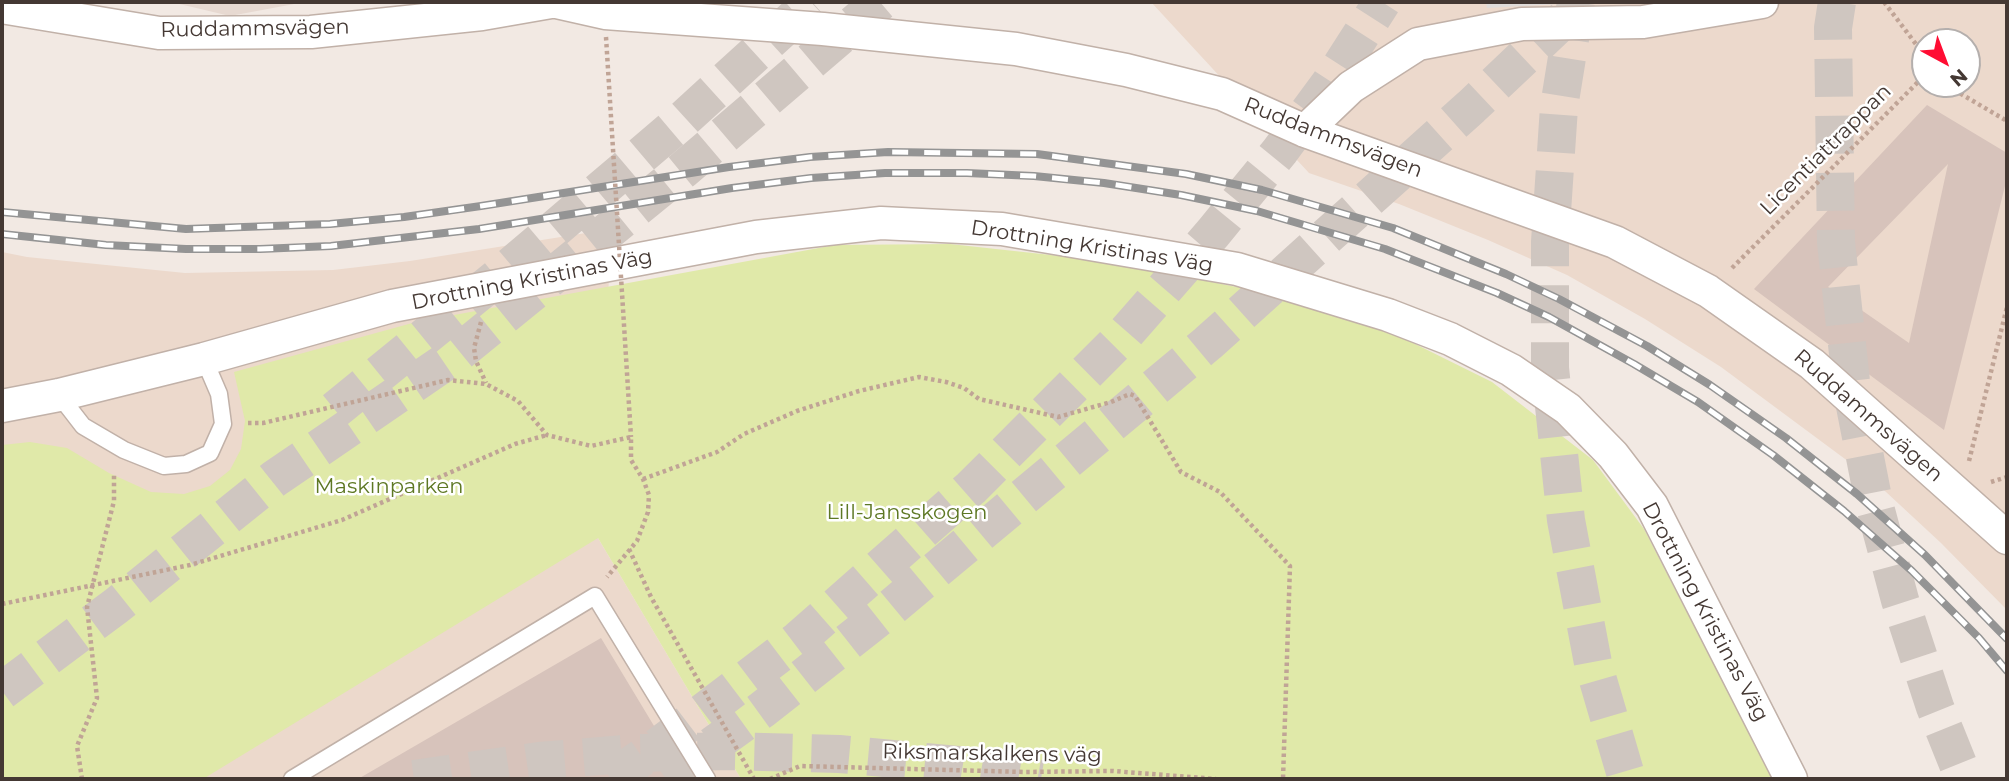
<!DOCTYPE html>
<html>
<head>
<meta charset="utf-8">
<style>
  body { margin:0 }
  #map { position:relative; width:2009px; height:781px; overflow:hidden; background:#f2e9e3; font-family:Montserrat,sans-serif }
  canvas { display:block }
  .frame { position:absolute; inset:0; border:4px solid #443833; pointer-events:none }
  .north { position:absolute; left:1911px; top:28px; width:70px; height:70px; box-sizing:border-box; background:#fff; border:2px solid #b4afad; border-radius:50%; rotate:139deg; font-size:19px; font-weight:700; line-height:28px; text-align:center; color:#443833 }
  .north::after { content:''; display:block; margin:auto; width:24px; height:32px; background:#ff0d33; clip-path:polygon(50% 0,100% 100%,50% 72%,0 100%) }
</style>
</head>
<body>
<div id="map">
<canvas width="2009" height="781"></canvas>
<div class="frame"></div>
<div class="north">N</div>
</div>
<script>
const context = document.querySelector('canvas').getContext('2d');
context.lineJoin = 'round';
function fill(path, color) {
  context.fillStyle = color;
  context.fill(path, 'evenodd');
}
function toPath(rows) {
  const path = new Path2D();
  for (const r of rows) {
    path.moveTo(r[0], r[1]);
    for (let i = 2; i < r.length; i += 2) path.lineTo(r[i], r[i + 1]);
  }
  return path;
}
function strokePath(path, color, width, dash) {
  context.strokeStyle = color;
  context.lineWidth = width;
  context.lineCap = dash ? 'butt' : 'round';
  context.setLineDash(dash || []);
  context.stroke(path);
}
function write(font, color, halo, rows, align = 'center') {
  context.font = font + ' Montserrat,sans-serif';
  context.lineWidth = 5;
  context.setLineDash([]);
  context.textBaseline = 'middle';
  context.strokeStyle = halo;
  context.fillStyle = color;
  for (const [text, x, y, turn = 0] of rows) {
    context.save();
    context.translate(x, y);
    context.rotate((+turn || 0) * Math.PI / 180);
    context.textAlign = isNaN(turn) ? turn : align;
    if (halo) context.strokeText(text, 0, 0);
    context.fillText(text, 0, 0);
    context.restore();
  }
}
fill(toPath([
  [171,2,305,2,230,16]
]), '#e7d9d1');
fill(toPath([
  [1151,2,2007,2,2007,610,1941,543,1872,479,1721,367,1645,319,1567,275,1488,240,1399,204,1309,173],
  [1925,42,1967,42,1967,84,1925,84],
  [611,229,598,538,741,779,2,779,2,252,27,257,185,273,333,270,410,261]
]), '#ecd9cc');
fill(toPath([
  [950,244,1106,261,1257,291,1397,335,1492,382,1593,460,1644,529,1773,779,741,779,598,538,203,779,2,779,2,445,30,442,67,448,109,473,151,492,184,494,210,486,230,470,241,449,245,421,234,372,416,322,835,245]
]), '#e0e9a9');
fill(toPath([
  [1486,2,1597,2,1487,8]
]), '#dfdbd9');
fill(toPath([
  [1927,105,2007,153,2007,178,1944,430,1754,289],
  [1948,164,1909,343,1828,287],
  [601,638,686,779,358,779]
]), '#d7c3bb');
strokePath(toPath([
  [1576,2,1559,107,1550,242,1550,368,1566,520,1593,663,1627,779],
  [1837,2,1833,28,1836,242,1852,391,1874,503,1900,600,1935,707,1964,779],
  [335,410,498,277,677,125,812,2],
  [2,691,116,606,274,479,457,354,683,170,880,2],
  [414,779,539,761,637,753,730,751,839,754,958,765,1041,779],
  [611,779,656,748,798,640,971,488,1125,334,1213,233,1280,151,1330,83,1382,2],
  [666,779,763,709,881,616,1208,343,1471,107,1582,2]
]), '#cfc6c0', 38, [38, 19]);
const lane = toPath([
  [59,395,83,426,124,450,164,466,186,464,210,453,223,424,219,394,204,359],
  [292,779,595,596,707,779]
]);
const street = toPath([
  [556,2,605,13,823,29,1016,49,1126,70,1222,94,1305,131,1615,242,1708,291,1812,364,2007,538],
  [2,7,159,33,311,32,482,14,551,2],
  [1305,131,1351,87,1418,44,1522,24,1643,22,1762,2],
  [2,406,59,395,204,359,392,306,756,237,881,223,1002,229,1237,269,1388,315,1450,339,1511,370,1568,409,1613,455,1652,506,1791,779]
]);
strokePath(lane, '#c1b1a8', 19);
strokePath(street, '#c1b1a8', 35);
strokePath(toPath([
  [1884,2,1925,56],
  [1950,84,1956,91,2007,121],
  [1732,268,1925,75],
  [481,322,474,348,476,361,486,383],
  [248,423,263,423,448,380,486,384,518,401,547,435,591,446,631,437,631,460,643,479,649,495,648,512,637,541,607,577],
  [1969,461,2007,307],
  [643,479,717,452,744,434,797,411,859,391,919,377,946,382,964,388,979,399,1058,417,1111,402,1130,394,1135,396,1181,472,1220,492,1290,566,1283,779],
  [1991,482,2007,477],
  [629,549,651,597,754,779],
  [2,604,190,565,342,520,515,444,547,435],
  [82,779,77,746,97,698,87,607,114,501,114,473],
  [770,779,800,766,1024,772,1113,771,1216,779]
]), '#c0a496', 4.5, [3.5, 3.5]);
strokePath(lane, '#fff', 16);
strokePath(street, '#fff', 32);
const rail = toPath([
  [2,212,186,229,330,224,404,217,481,206,729,167,810,157,888,152,1037,154,1186,174,1262,190,1393,228,1506,274,1559,299,1647,346,1710,385,1786,438,1857,494,1925,555,2007,639],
  [2,234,106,245,186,249,260,249,331,246,479,229,732,188,811,178,885,173,967,173,1034,176,1104,183,1181,195,1257,211,1385,249,1497,293,1549,317,1634,364,1698,402,1773,455,1844,511,1912,571,1979,638,2007,671]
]);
strokePath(rail, '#949494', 8);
strokePath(rail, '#fff', 5, [16]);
strokePath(toPath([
  [606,37,631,437]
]), '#c0a496', 4.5, [3.5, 3.5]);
write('21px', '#443833', '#fff', [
  ["Ruddammsvägen",255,29,-1],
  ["Ruddammsvägen",1333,138,21],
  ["Licentiattrappan",1826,150,-45],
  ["Drottning Kristinas Väg",1092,247,9],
  ["Drottning Kristinas Väg",532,280,-11],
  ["Ruddammsvägen",1868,416,41],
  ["Drottning Kristinas Väg",1705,612,62],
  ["Riksmarskalkens väg",992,754,1]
]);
write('21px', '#5e7824', '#fff', [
  ["Maskinparken",389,487],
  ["Lill-Jansskogen",907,513]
]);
</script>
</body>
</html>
